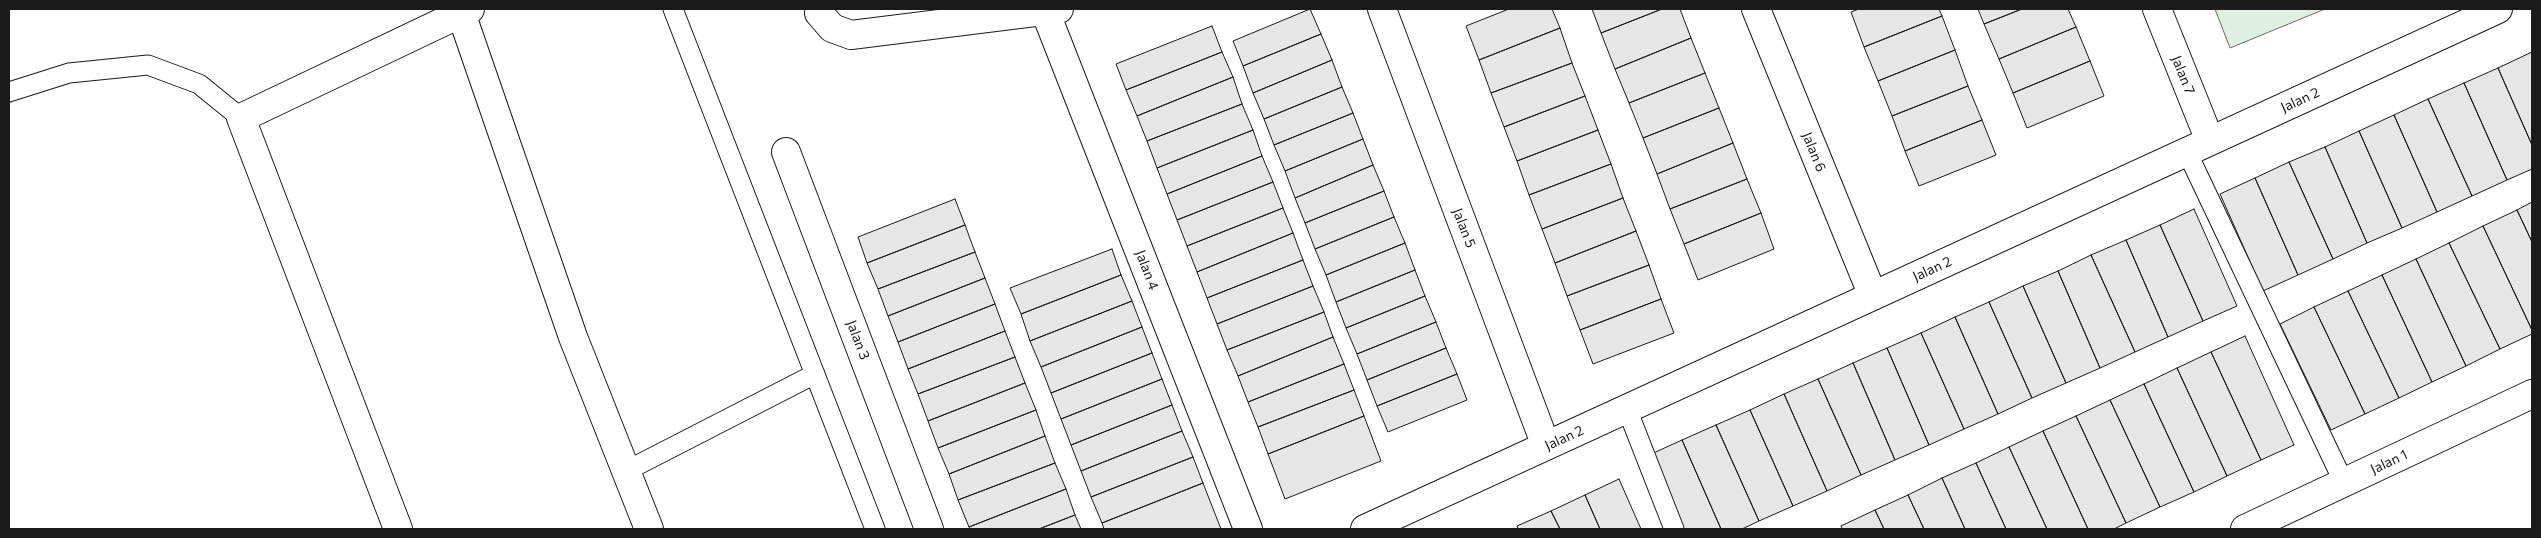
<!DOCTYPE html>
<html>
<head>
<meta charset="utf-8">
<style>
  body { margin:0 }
  #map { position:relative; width:2541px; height:538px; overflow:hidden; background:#fff; font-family:Commissioner,sans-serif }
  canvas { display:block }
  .frame { position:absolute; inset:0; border:10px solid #1a1a1a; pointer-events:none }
</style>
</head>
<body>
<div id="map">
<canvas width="2541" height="538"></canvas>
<div class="frame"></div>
</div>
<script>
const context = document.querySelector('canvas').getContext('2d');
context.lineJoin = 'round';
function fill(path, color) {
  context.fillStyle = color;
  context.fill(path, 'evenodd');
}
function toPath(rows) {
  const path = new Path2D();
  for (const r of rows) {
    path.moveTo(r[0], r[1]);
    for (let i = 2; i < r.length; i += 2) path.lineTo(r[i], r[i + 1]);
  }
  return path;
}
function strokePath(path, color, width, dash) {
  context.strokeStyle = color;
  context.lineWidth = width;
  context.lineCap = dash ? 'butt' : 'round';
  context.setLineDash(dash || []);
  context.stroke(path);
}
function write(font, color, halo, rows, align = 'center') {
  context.font = font + ' Commissioner,sans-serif';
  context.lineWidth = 4;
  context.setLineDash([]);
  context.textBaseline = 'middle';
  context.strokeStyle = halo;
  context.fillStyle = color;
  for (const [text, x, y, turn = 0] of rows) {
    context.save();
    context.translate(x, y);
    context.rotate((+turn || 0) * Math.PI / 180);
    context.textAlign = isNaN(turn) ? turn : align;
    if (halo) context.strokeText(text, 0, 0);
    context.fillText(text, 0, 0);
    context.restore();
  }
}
const green = toPath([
  [2215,9,2325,9,2230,48,2215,9]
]);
fill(green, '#e0efe3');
strokePath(green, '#6a6a6a', 1);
const building = toPath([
  [1310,9,1321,34,1243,66,1233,41,1310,9],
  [1509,9,1552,9,1560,28,1479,60,1466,26,1509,9],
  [1592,9,1662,9,1601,33,1592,9],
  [1662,9,1680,9,1691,38,1615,69,1601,33,1662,9],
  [1859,9,1939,9,1942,16,1864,47,1851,12,1859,9],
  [1978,9,2022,9,1984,24,1978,9],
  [2022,9,2068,9,2076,27,1999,59,1984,24,2022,9],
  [1942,16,1955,50,1878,81,1864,47,1942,16],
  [1212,26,1222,52,1126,90,1116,64,1212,26],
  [2076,27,2090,61,2013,93,1999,59,2076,27],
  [1560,28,1572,63,1491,93,1479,60,1560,28],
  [1321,34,1332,60,1253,93,1243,66,1321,34],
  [1691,38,1705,73,1629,103,1615,69,1691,38],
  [1955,50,1968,86,1892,116,1878,81,1955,50],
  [1222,52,1233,77,1137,116,1126,90,1222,52],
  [2532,52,2532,145,2498,68,2532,52],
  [1332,60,1342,87,1264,119,1253,93,1332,60],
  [2090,61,2104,96,2027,128,2013,93,2090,61],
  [1572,63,1585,96,1504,127,1491,93,1572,63],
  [2498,68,2532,145,2532,169,2507,180,2464,83,2498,68],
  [1705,73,1719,108,1643,138,1629,103,1705,73],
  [1233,77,1242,104,1147,141,1137,116,1233,77],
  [2464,83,2507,180,2472,196,2428,99,2464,83],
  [1968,86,1982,120,1905,151,1892,116,1968,86],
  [1342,87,1353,113,1274,145,1264,119,1342,87],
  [1585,96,1598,130,1517,161,1504,127,1585,96],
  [2428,99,2472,196,2437,212,2394,115,2428,99],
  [1242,104,1253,130,1157,168,1147,141,1242,104],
  [1719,108,1733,143,1657,174,1643,138,1719,108],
  [1353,113,1363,139,1285,171,1274,145,1353,113],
  [2394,115,2437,212,2402,228,2359,131,2394,115],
  [1982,120,1996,155,1919,186,1905,151,1982,120],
  [1253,130,1262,156,1167,194,1157,168,1253,130],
  [1598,130,1611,164,1529,195,1517,161,1598,130],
  [2359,131,2402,228,2367,243,2325,147,2359,131],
  [1363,139,1373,165,1295,198,1285,171,1363,139],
  [1733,143,1747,179,1670,209,1657,174,1733,143],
  [2325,147,2367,243,2333,259,2289,162,2325,147],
  [1262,156,1273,182,1177,220,1167,194,1262,156],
  [2289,162,2333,259,2298,275,2255,178,2289,162],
  [1611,164,1623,198,1542,229,1529,195,1611,164],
  [1373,165,1384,191,1305,223,1295,198,1373,165],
  [2255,178,2298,275,2263,291,2220,194,2255,178],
  [1747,179,1761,213,1684,244,1670,209,1747,179],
  [1273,182,1283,208,1187,246,1177,220,1273,182],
  [1384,191,1394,217,1315,249,1305,223,1384,191],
  [1623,198,1636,231,1555,263,1542,229,1623,198],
  [955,199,965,225,867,263,858,237,955,199],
  [2532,202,2532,242,2517,210,2532,202],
  [1283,208,1293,233,1197,272,1187,246,1283,208],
  [2194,209,2237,306,2203,321,2160,225,2194,209],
  [2517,210,2532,242,2532,330,2483,226,2517,210],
  [1761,213,1774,249,1698,280,1684,244,1761,213],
  [1394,217,1405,243,1326,275,1315,249,1394,217],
  [965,225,975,252,878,289,867,263,965,225],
  [2160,225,2203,321,2168,337,2126,240,2160,225],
  [2483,226,2532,330,2532,334,2500,349,2449,243,2483,226],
  [1636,231,1649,265,1567,296,1555,263,1636,231],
  [1293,233,1303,260,1207,298,1197,272,1293,233],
  [2126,240,2168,337,2135,352,2091,255,2126,240],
  [1405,243,1415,270,1336,302,1326,275,1405,243],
  [2449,243,2500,349,2466,366,2416,259,2449,243],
  [1112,249,1121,275,1021,314,1010,288,1112,249],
  [975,252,985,278,888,316,878,289,975,252],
  [2091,255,2135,352,2100,368,2058,271,2091,255],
  [2416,259,2466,366,2432,382,2382,275,2416,259],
  [1303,260,1313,286,1217,324,1207,298,1303,260],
  [1649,265,1661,299,1580,330,1567,296,1649,265],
  [1415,270,1425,296,1346,328,1336,302,1415,270],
  [2058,271,2100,368,2066,383,2023,286,2058,271],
  [1121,275,1132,301,1030,341,1021,314,1121,275],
  [2382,275,2432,382,2399,398,2348,291,2382,275],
  [985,278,995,304,898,342,888,316,985,278],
  [1313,286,1324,312,1227,350,1217,324,1313,286],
  [2023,286,2066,383,2032,398,1989,302,2023,286],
  [2348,291,2399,398,2365,414,2314,307,2348,291],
  [1425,296,1436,322,1357,354,1346,328,1425,296],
  [1661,299,1674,333,1593,364,1580,330,1661,299],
  [1132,301,1142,327,1041,367,1030,341,1132,301],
  [1989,302,2032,398,1998,414,1955,317,1989,302],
  [995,304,1005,331,908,369,898,342,995,304],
  [2314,307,2365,414,2331,430,2280,324,2314,307],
  [1324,312,1333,337,1238,376,1227,350,1324,312],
  [1955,317,1998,414,1964,429,1921,333,1955,317],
  [1436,322,1446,348,1367,380,1357,354,1436,322],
  [1142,327,1152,353,1051,393,1041,367,1142,327],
  [1005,331,1015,357,918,394,908,369,1005,331],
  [1921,333,1964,429,1929,445,1887,348,1921,333],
  [2245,336,2294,445,2261,460,2211,352,2245,336],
  [1333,337,1344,364,1248,402,1238,376,1333,337],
  [1446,348,1457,374,1377,406,1367,380,1446,348],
  [1887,348,1929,445,1895,460,1853,363,1887,348],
  [2211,352,2261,460,2227,476,2177,368,2211,352],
  [1152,353,1162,379,1061,419,1051,393,1152,353],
  [1015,357,1025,383,928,421,918,394,1015,357],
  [1853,363,1895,460,1861,475,1818,379,1853,363],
  [1344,364,1354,390,1258,427,1248,402,1344,364],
  [2177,368,2227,476,2194,492,2144,384,2177,368],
  [1457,374,1467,400,1388,432,1377,406,1457,374],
  [1162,379,1172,405,1071,445,1061,419,1162,379],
  [1818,379,1861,475,1827,491,1784,394,1818,379],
  [1025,383,1036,410,938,448,928,421,1025,383],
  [2144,384,2194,492,2160,507,2110,400,2144,384],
  [1354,390,1364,416,1268,454,1258,427,1354,390],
  [1784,394,1827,491,1793,506,1750,410,1784,394],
  [2110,400,2160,507,2126,523,2076,416,2110,400],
  [1172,405,1182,431,1081,471,1071,445,1172,405],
  [1036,410,1045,436,949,474,938,448,1036,410],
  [1750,410,1793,506,1759,521,1716,425,1750,410],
  [1364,416,1381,461,1285,499,1268,454,1364,416],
  [2076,416,2126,523,2114,529,2088,529,2043,431,2076,416],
  [1716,425,1759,521,1742,529,1721,529,1682,440,1716,425],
  [1182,431,1193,457,1091,497,1081,471,1182,431],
  [2043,431,2088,529,2047,529,2009,447,2043,431],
  [1045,436,1055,463,958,500,949,474,1045,436],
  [1682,440,1721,529,1680,529,1647,456,1682,440],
  [2009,447,2047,529,2006,529,1976,463,2009,447],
  [1193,457,1203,483,1102,523,1091,497,1193,457],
  [1055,463,1066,489,969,527,958,500,1055,463],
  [1976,463,2006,529,1965,529,1942,478,1976,463],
  [1942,478,1965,529,1924,529,1908,495,1942,478],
  [1619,479,1641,529,1600,529,1585,495,1619,479],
  [1203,483,1221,529,1104,529,1102,523,1203,483],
  [1066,489,1075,515,1039,529,970,529,969,527,1066,489],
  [1585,495,1600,529,1560,529,1551,511,1585,495],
  [1908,495,1924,529,1884,529,1875,510,1908,495],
  [1875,510,1884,529,1842,529,1841,526,1875,510],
  [1551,511,1560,529,1518,529,1517,526,1551,511],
  [1075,515,1081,529,1039,529,1075,515]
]);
fill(building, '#e6e6e6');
strokePath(building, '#1a1a1a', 1);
const lane = toPath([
  [673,9,875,529],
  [9,92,69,73,148,65,199,84,241,118],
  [2187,152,2344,483],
  [1627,409,1674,529],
  [626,471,815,374]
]);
const street = toPath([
  [1382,9,1546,446],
  [1756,9,1873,296],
  [2157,9,2210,141],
  [1045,11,1248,529],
  [461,13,573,337,649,529],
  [819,13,832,28,851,35,1059,9],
  [786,152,929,529],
  [398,529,241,118,470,9],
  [1365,529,2498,9],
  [2245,529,2532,394]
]);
strokePath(lane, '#1a1a1a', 21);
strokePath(street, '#1a1a1a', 30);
strokePath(lane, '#fff', 19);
strokePath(street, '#fff', 28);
write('14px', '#1a1a1a', '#fff', [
  ["Jalan 7",2183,75,68],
  ["Jalan 2",2300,100,-25],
  ["Jalan 6",1814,152,68],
  ["Jalan 5",1464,228,69],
  ["Jalan 2",1932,269,-25],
  ["Jalan 4",1147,270,69],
  ["Jalan 3",858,340,69],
  ["Jalan 2",1564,438,-25],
  ["Jalan 1",2389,462,-25]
]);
</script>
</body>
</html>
